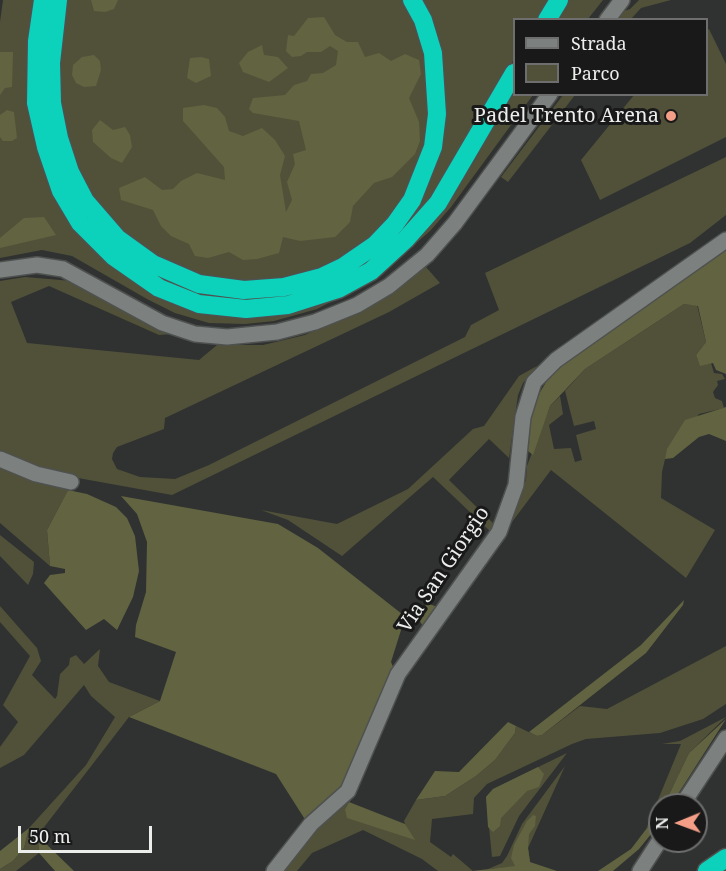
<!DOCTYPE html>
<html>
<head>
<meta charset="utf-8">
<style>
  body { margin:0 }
  #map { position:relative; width:726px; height:871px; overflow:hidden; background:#2f3230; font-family:"Noto Serif",serif }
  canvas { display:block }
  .legend { position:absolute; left:513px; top:18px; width:195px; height:78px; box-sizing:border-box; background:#181918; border:2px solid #6d6e6d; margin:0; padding:8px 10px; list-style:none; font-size:18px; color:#eceeec }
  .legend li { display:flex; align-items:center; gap:12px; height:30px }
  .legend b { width:30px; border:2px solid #6d6e6d }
  .north { position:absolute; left:648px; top:793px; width:60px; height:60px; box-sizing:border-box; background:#181918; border:2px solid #6d6e6d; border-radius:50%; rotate:269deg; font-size:16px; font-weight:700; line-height:24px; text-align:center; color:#eceeec }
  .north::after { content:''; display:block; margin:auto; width:21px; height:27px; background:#f49e88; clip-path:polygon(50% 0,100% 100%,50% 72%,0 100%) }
  .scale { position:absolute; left:18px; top:826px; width:134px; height:27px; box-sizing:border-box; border:3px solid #eceeec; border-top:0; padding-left:8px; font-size:18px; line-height:21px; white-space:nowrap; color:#eceeec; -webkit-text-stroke:4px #181918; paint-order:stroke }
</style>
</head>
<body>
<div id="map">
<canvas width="726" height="871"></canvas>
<ul class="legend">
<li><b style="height:8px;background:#7c807e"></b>Strada</li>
<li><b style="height:16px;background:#515139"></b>Parco</li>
</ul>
<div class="north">N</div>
<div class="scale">50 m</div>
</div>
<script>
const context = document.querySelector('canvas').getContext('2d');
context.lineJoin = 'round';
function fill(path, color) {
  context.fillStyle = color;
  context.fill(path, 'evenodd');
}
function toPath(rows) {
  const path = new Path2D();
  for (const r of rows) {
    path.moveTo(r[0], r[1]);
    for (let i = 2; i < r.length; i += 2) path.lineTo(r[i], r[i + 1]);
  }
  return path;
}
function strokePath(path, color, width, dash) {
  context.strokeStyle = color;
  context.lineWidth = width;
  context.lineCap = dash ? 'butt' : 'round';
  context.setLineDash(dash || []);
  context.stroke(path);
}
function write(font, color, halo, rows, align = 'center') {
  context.font = font + ' "Noto Serif",serif';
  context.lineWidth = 6;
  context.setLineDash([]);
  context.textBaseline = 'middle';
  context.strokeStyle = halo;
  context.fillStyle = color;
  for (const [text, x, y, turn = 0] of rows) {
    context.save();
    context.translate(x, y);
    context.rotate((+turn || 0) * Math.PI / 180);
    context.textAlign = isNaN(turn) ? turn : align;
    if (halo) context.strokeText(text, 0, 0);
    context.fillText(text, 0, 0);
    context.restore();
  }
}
fill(toPath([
  [3,0,38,0,63,205,192,306,331,297,445,204,474,162,514,90,514,94,533,95,451,207,430,231,376,278,317,309,274,321,245,324,209,323,175,313,147,299,72,256,42,250,0,258,0,22],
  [65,0,403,0,413,14,426,56,432,102,426,145,405,197,381,229,330,267,265,283,194,275,138,247,97,209,68,151,57,93],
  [420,0,549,0,537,19,514,20,514,59,456,161,411,223,377,253,437,154],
  [568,0,603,0,588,19,555,20],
  [639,0,671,0,641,8,631,19,618,19,624,11,630,9],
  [709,29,726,64,726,137,600,200,581,160,634,95,706,94,706,31],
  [563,95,575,95,508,182,501,177],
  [726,157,726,215,690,243,172,495,67,476,43,470,0,450,0,281,25,277,72,281,172,334,159,335,49,286,11,302,27,343,199,360,217,345,263,345,305,335,375,303,426,267,440,283,389,312,165,418,164,429,117,447,113,453,112,459,117,469,140,477,175,479,209,465,465,337,471,325,499,310,485,273],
  [684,304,697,305,706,342,696,355,700,365,711,363,714,373,722,374,725,379,717,381,718,385,713,392,715,398,722,401,724,408,699,414,665,459,662,472,661,498,715,530,686,578,551,470,509,526,526,480,527,466,550,406,560,396,563,414,549,425,554,449,571,448,575,462,582,460,576,435,596,429,594,421,574,426,565,391,585,369],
  [537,366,523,383,518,395,509,458,489,439,449,480,496,526,492,533,433,477,342,556,288,520,261,510,337,524,408,489,473,429,484,426,519,376],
  [0,466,68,490,47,530,50,566,0,523],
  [0,535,34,562,33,574,28,585,0,556],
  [0,606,37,648,41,661,32,675,55,699,57,696,60,674,69,665,70,658,76,655,84,664,100,649,98,666,109,682,160,701,129,717,38,835,39,853,16,871,0,871,0,869,13,861,24,848,29,828,86,765,115,717,91,696,84,685,24,755,0,768,0,747,18,722,3,705,30,656,0,622],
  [726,646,726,704,703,719,660,733,586,739,572,744,487,784,474,798,473,814,432,819,430,842,451,857,453,854,473,871,438,871,422,859,363,830,312,853,297,871,281,871,307,838,337,808,349,802,345,809,414,839,408,833,404,821,416,800,445,796,476,776,495,760,515,733,516,726,537,736,542,735,580,706,607,709],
  [726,717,689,753,664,805,660,805,660,811,646,829,681,744,662,744,680,741],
  [567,753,519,816,500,856,492,857,486,797,493,789],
  [565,766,528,848,530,862,524,866,488,869,502,863,507,856,522,824]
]), '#515139');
fill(toPath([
  [91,0,118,0,114,9,105,12,94,11],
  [324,17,335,35,347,42,358,42,365,57,379,53,391,61,405,54,419,60,421,74,409,98,419,122,420,141,415,154,392,177,374,183,353,206,350,222,335,237,300,241,283,237,279,253,257,259,243,260,229,252,208,258,195,256,189,244,171,236,161,226,153,210,121,200,119,188,145,177,162,190,173,189,181,181,197,173,225,180,224,167,183,121,183,108,204,105,217,108,225,117,229,131,243,136,262,128,275,140,285,156,280,175,286,212,292,200,287,182,295,164,293,154,306,150,299,121,253,113,249,109,253,98,285,95,294,85,307,81,311,74,323,73,336,65,338,51,330,46,321,52,307,52,301,56,292,57,286,51,288,35,294,36,308,18],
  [262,45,264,55,278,57,288,68,269,82,243,72,239,63,248,52],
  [0,52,13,52,12,87,5,88,0,95],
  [94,55,100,61,101,70,96,86,84,87,76,83,72,75,73,65,82,57],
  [201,57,209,59,211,76,196,83,187,78,190,58],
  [7,110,14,112,17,138,12,141,3,141,0,137,0,115],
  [100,120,113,130,125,127,130,135,132,147,122,163,111,158,93,142,92,130],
  [44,217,56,235,0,248,0,238,24,218],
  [726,246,726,374,716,370,713,363,700,366,696,355,706,342,698,306,684,304,585,369,550,406,533,455,528,451,527,432,534,402,548,379,565,359],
  [726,407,726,441,709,434,699,437,673,458,665,459,667,449,685,420],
  [68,490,87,494,116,507,127,518,135,536,139,571,133,597,117,630,104,619,86,630,44,583,50,575,65,573,65,569,50,566,47,530],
  [121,496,278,524,318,548,402,614,402,627,391,662,395,671,346,783,306,821,276,774,129,717,160,701,176,652,135,637,136,625,146,592,147,542,137,514],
  [684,600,683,605,646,653,542,735,537,736,529,732,641,645],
  [429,604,441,608,425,630,414,611],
  [726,719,671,805,664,805,689,753],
  [508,722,516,726,515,733,495,760,476,776,445,796,416,800,435,771,459,772],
  [538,767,544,774,539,787,527,791,501,818,500,826,493,832,488,827,486,797,493,789],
  [349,802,405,824,415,840,347,818,345,809],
  [660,811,660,823,639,849,613,871,598,871,631,849],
  [533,815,536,816,535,826,529,834,528,848,530,862,557,871,472,871,515,866,511,858,514,845,527,821],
  [29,828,24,848,13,861,0,869,0,851],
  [38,836,74,871,55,871,39,853]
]), '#626341');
const minor = toPath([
  [607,20,622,0],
  [0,270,37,265,63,269,162,323,195,334,227,337,277,332,315,322,357,305,389,286,427,255,455,223,550,94],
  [0,459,36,474,71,482],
  [682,805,726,738],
  [274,871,311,824,348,791,398,674,499,532,516,485,523,417,534,382,556,360,726,240],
  [640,871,660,840]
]);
const highway = toPath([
  [43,0,37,41,36,103,46,147,61,191,80,223,113,256,159,288,199,304,246,309,288,305,338,289,371,271,406,239,438,203,514,73],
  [58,0,51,63,52,103,59,138,70,172,85,201,117,238,153,264,199,284,244,290,284,287,322,277,343,267,375,245,395,224,412,200,433,147,437,114,433,53,423,20,412,0],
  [547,20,559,0],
  [707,871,726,858]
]);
strokePath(minor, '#4e514f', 18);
strokePath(highway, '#4e514f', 21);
strokePath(minor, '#7c807e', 15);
strokePath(highway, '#0cd1bb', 18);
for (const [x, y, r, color] of [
  [671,116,6,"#f49e88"]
]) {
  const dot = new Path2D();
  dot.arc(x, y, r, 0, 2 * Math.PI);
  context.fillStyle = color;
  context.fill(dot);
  strokePath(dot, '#181918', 2);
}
write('20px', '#eceeec', '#181918', [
  ["Padel Trento Arena",659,116]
], 'right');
write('20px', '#eceeec', '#181918', [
  ["Via San Giorgio",444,570,-56]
]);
</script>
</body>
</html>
